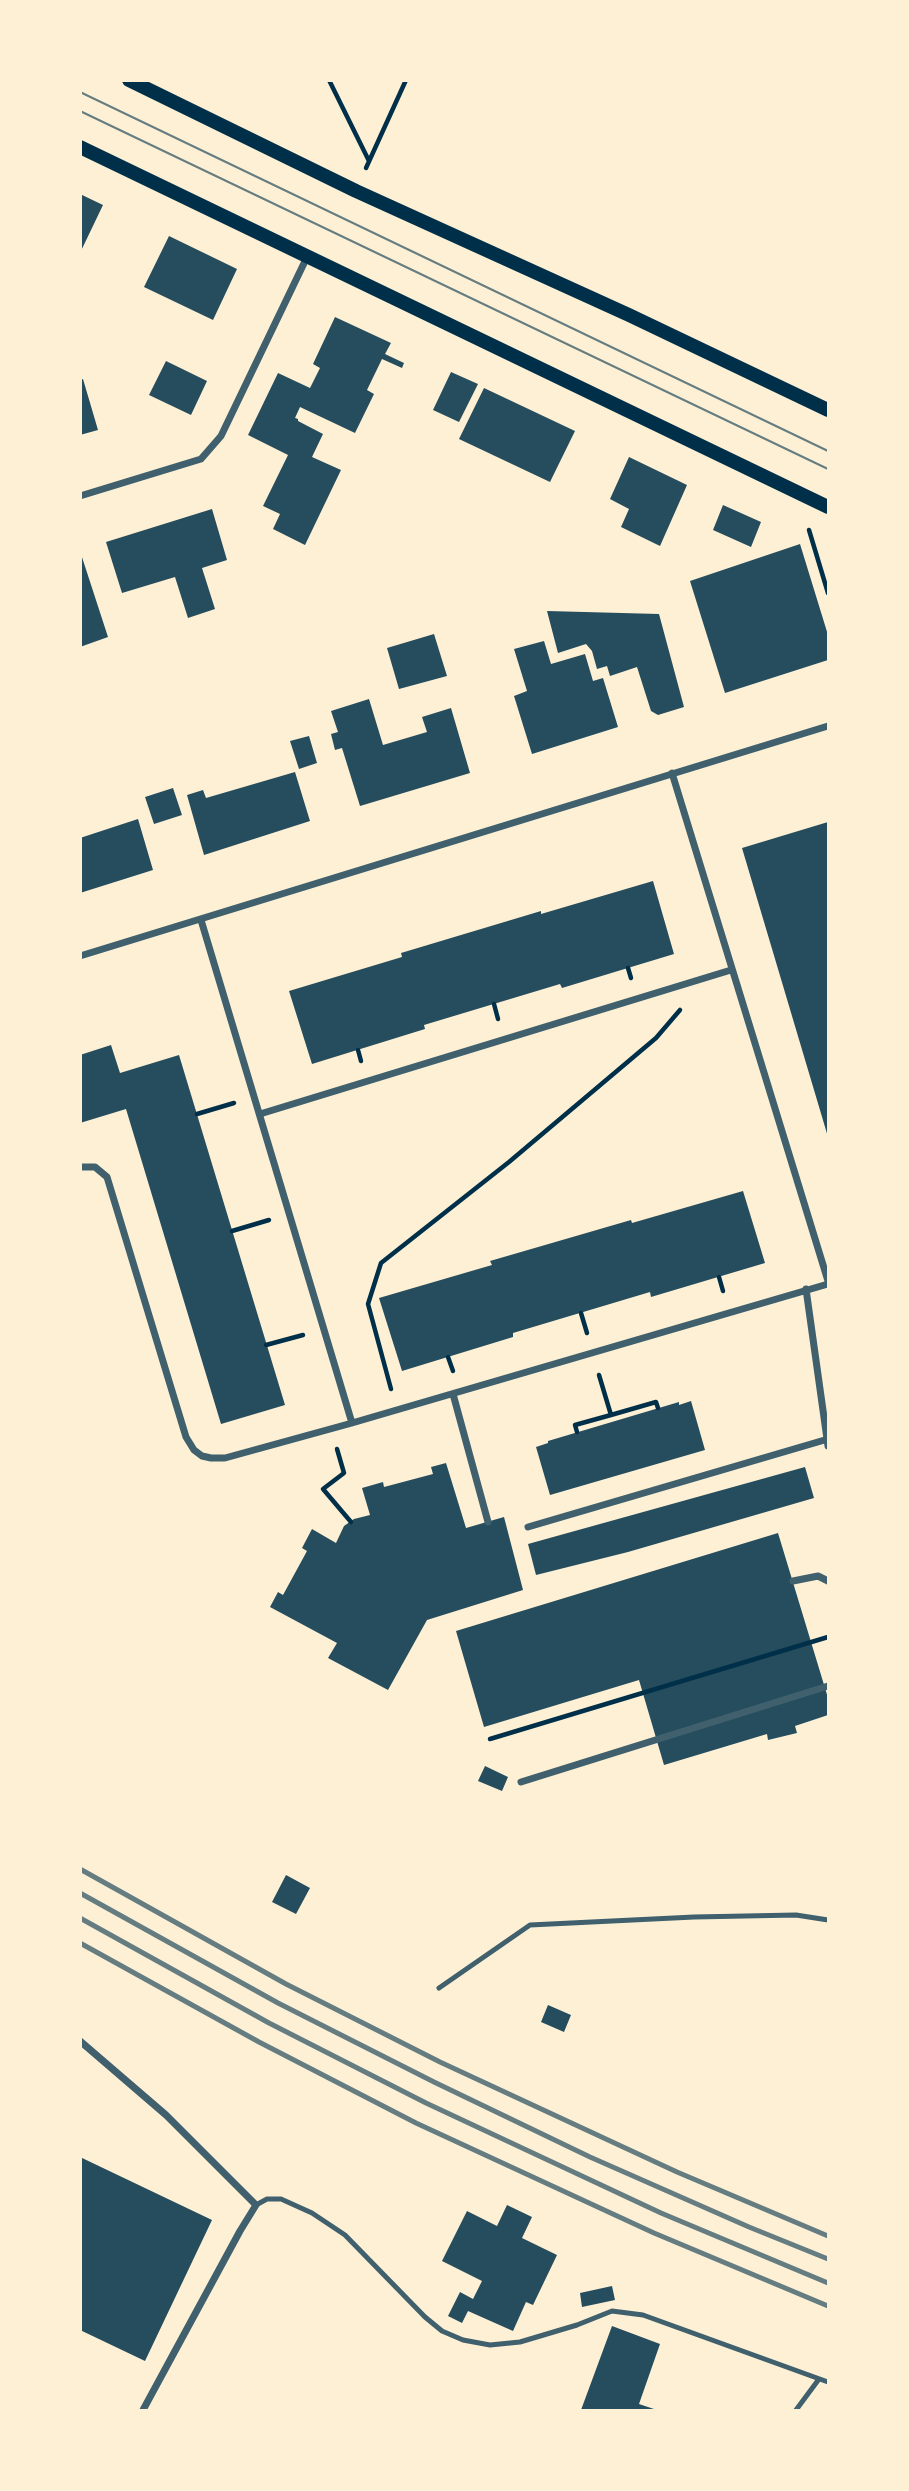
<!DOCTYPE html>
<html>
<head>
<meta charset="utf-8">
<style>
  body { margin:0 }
  #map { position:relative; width:909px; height:2491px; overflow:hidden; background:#fdf0d5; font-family:Mulish,sans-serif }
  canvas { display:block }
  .frame { position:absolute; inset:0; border:82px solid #fdf0d5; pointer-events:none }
</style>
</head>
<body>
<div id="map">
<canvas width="909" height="2491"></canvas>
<div class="frame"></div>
</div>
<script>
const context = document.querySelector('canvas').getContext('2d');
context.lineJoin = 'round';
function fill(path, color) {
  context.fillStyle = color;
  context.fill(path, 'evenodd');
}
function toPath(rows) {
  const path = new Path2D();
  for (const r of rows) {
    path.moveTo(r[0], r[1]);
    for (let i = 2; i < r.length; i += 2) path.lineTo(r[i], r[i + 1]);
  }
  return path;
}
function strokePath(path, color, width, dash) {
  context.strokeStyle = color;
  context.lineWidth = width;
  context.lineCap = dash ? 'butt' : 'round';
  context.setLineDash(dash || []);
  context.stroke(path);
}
fill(toPath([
  [80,194,103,205,80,253],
  [169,236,237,269,213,320,144,287],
  [335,317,391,343,385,354,404,363,402,368,382,359,367,390,374,394,355,433,300,407,295,418,298,419,298,421,323,434,312,457,341,470,305,545,273,529,280,514,263,506,288,455,248,435,278,373,310,388,320,368,313,364],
  [166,361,207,381,191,415,149,395],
  [451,372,478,384,459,422,433,410],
  [83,379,98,430,80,435,80,380],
  [484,388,575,431,550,482,459,439],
  [629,457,687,485,660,546,621,527,629,509,610,499],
  [723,505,761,522,751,547,713,530],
  [212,509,227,560,202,568,215,609,188,618,175,577,122,593,106,542],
  [800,544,828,635,828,660,725,693,690,581],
  [80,551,108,637,80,647],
  [547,611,659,614,684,707,658,715,651,711,637,667,610,676,607,666,597,669,592,651,586,644,558,653],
  [434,634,447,676,399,689,387,648],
  [544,641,551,664,585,654,593,681,603,678,618,727,532,754,514,696,527,691,514,649],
  [369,699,383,745,427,732,422,717,451,708,470,773,360,806,342,748,335,750,331,734,338,732,331,711],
  [309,736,317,763,299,769,290,741],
  [295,772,310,821,204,855,187,795,203,790,206,798],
  [173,788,182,815,154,824,145,797],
  [138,819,153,870,80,893,80,838],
  [828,822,828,1137,742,848],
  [653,881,674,954,562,988,560,984,424,1025,425,1029,312,1064,289,991,402,957,401,953,541,911,541,914],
  [111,1045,120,1073,179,1055,285,1405,221,1424,126,1109,80,1123,80,1055],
  [743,1191,765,1263,651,1297,650,1292,513,1333,513,1337,402,1371,379,1298,492,1265,490,1261,631,1220,632,1223],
  [691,1401,705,1450,550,1495,536,1447,548,1443,548,1441,679,1402,679,1405],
  [446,1463,466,1528,504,1517,523,1590,427,1620,388,1690,328,1658,337,1643,270,1607,278,1592,283,1595,307,1551,302,1548,312,1529,336,1543,344,1526,354,1519,370,1515,362,1488,383,1482,384,1487,433,1474,431,1467],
  [805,1467,814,1498,628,1552,536,1575,528,1544],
  [778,1533,828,1698,828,1715,795,1726,797,1733,768,1740,767,1734,664,1765,639,1680,484,1727,456,1631],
  [485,1766,508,1777,502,1791,478,1781],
  [286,1875,310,1888,296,1914,272,1902],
  [548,2005,571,2015,564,2032,541,2022],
  [80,2157,212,2220,145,2361,80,2330],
  [507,2205,532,2217,522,2238,557,2255,533,2305,526,2302,513,2331,468,2311,462,2323,448,2316,460,2292,473,2299,482,2281,442,2261,467,2211,497,2226],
  [612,2286,615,2300,582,2307,580,2293],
  [612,2326,660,2344,639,2404,657,2410,581,2410]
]), '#264d5e');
strokePath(toPath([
  [329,80,369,161],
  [366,168,406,80],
  [809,530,828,593],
  [628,968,631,978],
  [494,1004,498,1019],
  [358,1050,361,1061],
  [197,1114,234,1103],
  [232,1231,269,1220],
  [719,1277,723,1291],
  [581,1313,587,1333],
  [266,1345,303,1335],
  [448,1357,453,1371],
  [391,1389,368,1304,381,1263,509,1162,656,1038,680,1010],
  [611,1415,656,1402,658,1408],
  [577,1432,575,1425,611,1415,599,1375],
  [337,1449,344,1473,323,1489,351,1522],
  [490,1739,828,1637]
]), '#003049', 4.5);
strokePath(toPath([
  [439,1988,530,1925,694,1917,796,1915,828,1920],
  [256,2205,267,2199,281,2199,312,2213,345,2235,425,2317,442,2331,463,2340,490,2345,520,2342,577,2325,612,2311,643,2315,828,2382],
  [796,2410,819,2379]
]), '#3f606c', 5);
strokePath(toPath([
  [80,496,201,459,221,436,307,257],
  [672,773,828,1281],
  [201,920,352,1423],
  [80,956,828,726],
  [260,1114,731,970],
  [80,1167,95,1167,107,1177,186,1437,194,1450,202,1456,211,1458,225,1458,352,1423,828,1284],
  [806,1289,828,1446],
  [453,1394,488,1522],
  [528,1527,828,1439],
  [793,1581,818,1576,828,1581],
  [521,1782,828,1686],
  [80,2041,166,2115,256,2205,240,2231,143,2410]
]), '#3f606c', 7);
strokePath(toPath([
  [129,80,356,191,629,315,828,410],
  [80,147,828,507]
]), '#003049', 14);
strokePath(toPath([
  [80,92,828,451],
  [80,111,828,469]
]), '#657d81', 2);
strokePath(toPath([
  [80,1869,286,1984,440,2062,677,2172,828,2236],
  [80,1893,278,2003,434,2082,590,2157,749,2227,828,2259],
  [80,1918,269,2023,426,2103,661,2213,828,2283],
  [80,1943,259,2042,416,2123,654,2233,828,2306]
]), '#657d81', 5);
</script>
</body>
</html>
